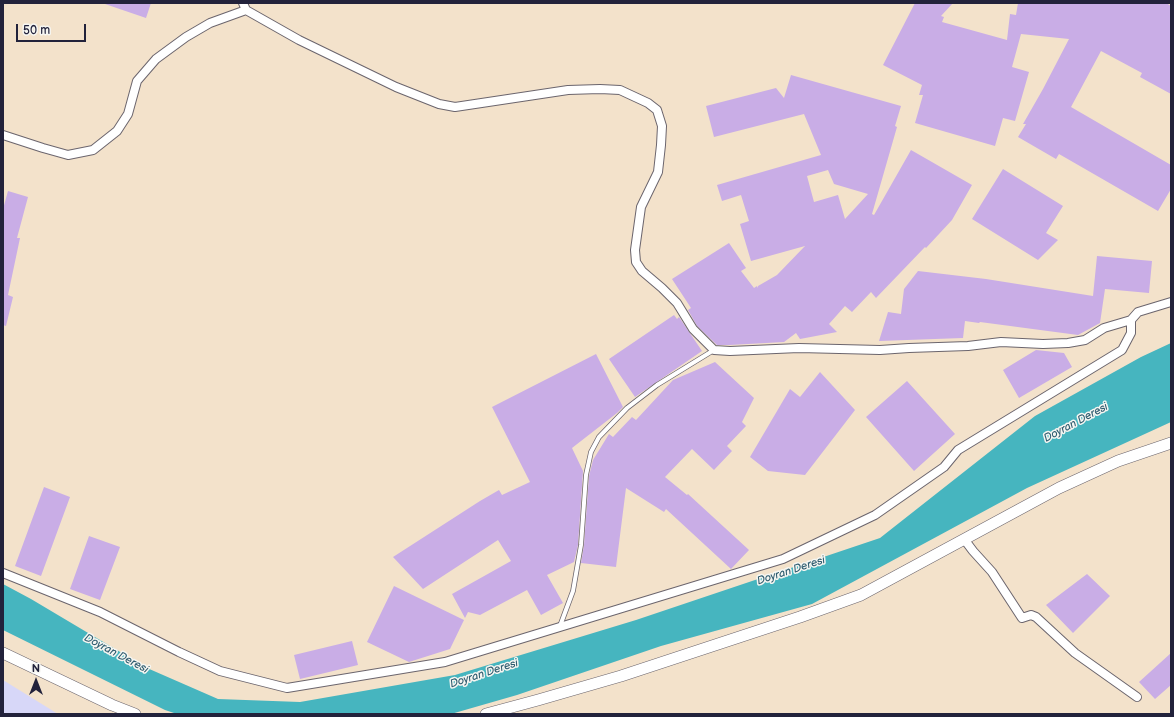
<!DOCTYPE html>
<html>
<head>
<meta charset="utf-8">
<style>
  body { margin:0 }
  #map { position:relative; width:1174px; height:717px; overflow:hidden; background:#f3e2cb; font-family:"Balsamiq Sans",sans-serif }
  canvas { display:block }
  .frame { position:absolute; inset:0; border:4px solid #22223b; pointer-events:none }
  .north { position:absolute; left:16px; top:661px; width:40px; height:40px; -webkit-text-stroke:3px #f6f6f2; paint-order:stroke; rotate:0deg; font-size:11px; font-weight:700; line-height:16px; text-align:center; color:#22223b }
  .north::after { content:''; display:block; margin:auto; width:14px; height:18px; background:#22223b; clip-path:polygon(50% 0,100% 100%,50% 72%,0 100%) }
  .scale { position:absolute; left:16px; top:24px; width:70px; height:18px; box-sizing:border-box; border:2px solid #22223b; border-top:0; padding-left:5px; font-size:12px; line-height:14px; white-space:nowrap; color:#22223b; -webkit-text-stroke:3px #f6f6f2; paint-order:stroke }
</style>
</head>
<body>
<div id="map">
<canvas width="1174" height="717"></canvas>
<div class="frame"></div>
<div class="north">N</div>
<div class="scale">50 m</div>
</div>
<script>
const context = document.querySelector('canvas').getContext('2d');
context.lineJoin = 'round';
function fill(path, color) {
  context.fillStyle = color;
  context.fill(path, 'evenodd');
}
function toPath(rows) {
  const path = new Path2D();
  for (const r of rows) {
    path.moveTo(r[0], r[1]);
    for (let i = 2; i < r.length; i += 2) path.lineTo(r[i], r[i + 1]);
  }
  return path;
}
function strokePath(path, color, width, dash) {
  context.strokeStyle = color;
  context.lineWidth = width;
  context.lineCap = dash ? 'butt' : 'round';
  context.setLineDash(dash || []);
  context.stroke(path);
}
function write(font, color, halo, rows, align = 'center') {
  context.font = font + ' "Balsamiq Sans",sans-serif';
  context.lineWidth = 3;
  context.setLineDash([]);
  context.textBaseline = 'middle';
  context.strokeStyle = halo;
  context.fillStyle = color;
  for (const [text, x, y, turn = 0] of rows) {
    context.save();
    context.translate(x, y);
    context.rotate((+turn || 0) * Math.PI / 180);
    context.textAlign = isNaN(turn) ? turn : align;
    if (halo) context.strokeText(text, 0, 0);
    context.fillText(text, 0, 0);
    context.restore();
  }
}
fill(toPath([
  [3,680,58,714,3,714]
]), '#d7d7f8');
fill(toPath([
  [1171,343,1171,422,1027,488,812,604,661,646,517,695,451,714,177,714,165,710,3,630,3,584,31,599,147,668,218,699,300,702,455,675,636,620,880,538,1035,416,1141,357]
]), '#46b5bf');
fill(toPath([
  [105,3,151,3,146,18,105,4],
  [915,3,953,3,941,16,944,17,942,22,1007,40,1010,14,1016,15,1018,3,1166,3,1171,6,1171,94,1140,77,1142,73,1101,51,1071,107,1171,165,1171,189,1158,211,1059,154,1056,159,1018,137,1026,124,1023,124,1043,89,1069,39,1021,34,1012,67,1029,72,1015,121,1003,118,995,146,915,123,923,95,919,95,922,85,883,65],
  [791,75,901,106,895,126,897,127,872,214,874,215,911,150,972,185,952,220,926,248,925,247,876,298,871,292,852,312,845,306,829,324,837,332,800,339,796,333,784,342,730,345,717,345,697,326,688,310,691,308,672,279,729,243,746,268,741,271,754,288,757,286,758,288,758,286,777,275,805,246,751,261,740,224,749,221,741,195,722,201,717,185,821,155,804,114,714,137,706,106,776,88,784,98],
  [828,170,834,184,868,194,845,219,838,195,814,202,807,176],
  [1003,169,1063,206,1046,233,1058,240,1038,260,972,219],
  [8,191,28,197,17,238,20,238,8,295,13,297,6,326,3,325,3,209],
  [1097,256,1152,261,1149,293,1105,289,1100,323,1078,335,980,322,979,323,965,321,963,338,879,341,888,312,901,314,904,289,918,271,986,279,1093,296],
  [674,315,677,319,679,317,702,351,635,397,609,359],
  [1036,350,1064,353,1072,367,1019,398,1003,370],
  [596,354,623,407,617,413,572,448,583,471,578,545,574,562,547,575,563,603,541,615,527,590,480,615,468,612,465,618,452,594,511,561,498,540,423,589,393,557,480,501,499,490,502,495,530,482,492,407],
  [715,362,754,398,742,422,746,426,727,446,732,451,714,470,692,449,665,477,687,495,688,494,749,550,731,569,666,509,664,512,626,488,616,567,581,563,584,545,589,476,593,460,609,434,613,437,632,417,636,420,673,380],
  [820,372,855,410,805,475,768,471,750,457,790,389,800,397],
  [907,381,955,434,914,471,866,417],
  [44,487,70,497,41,576,15,566],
  [89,536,120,547,100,600,70,589],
  [1087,574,1110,596,1073,633,1046,605],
  [394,586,464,620,450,649,409,662,367,642],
  [352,641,358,665,300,679,294,655],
  [1171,653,1171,685,1155,699,1139,682]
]), '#c9ade6');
const service = toPath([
  [560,626,573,591,581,545,586,475,591,452,599,437,627,408,657,385,714,350]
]);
const minor = toPath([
  [243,3,246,10,299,40,396,87,439,104,455,107,568,90,600,89,620,90,648,103,657,110,662,126,661,145,658,172,641,207,635,250,636,262,642,271,662,288,677,303,693,329,714,350,730,351,799,348,880,350,909,348,968,346,1001,342,1043,344,1068,343,1085,340,1104,328,1131,320],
  [3,135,43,148,68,155,93,150,117,131,128,114,137,81,156,59,186,37,210,23,246,10],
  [964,539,973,551,992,572,1022,618,1031,615,1036,617,1075,653,1137,697],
  [3,573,100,612,179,652,220,671,287,688,445,662,783,559,875,515,944,467,958,450,1122,350,1131,333,1131,320,1138,312,1171,302]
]);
const tertiary = toPath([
  [3,653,112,705,135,714],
  [486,714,538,700,621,676,800,617,861,595,1059,488,1118,461,1171,443]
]);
strokePath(service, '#6b656d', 5.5);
strokePath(minor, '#6b656d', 10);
strokePath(tertiary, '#6b656d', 12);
strokePath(service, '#fff', 4);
strokePath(minor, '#fff', 8);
strokePath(tertiary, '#fff', 11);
write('italic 11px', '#305d70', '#f6f6f2', [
  ["Doyran Deresi",1076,423,-28],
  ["Doyran Deresi",791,571,-18],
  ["Doyran Deresi",116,654,28],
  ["Doyran Deresi",484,674,-18]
]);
</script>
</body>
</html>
